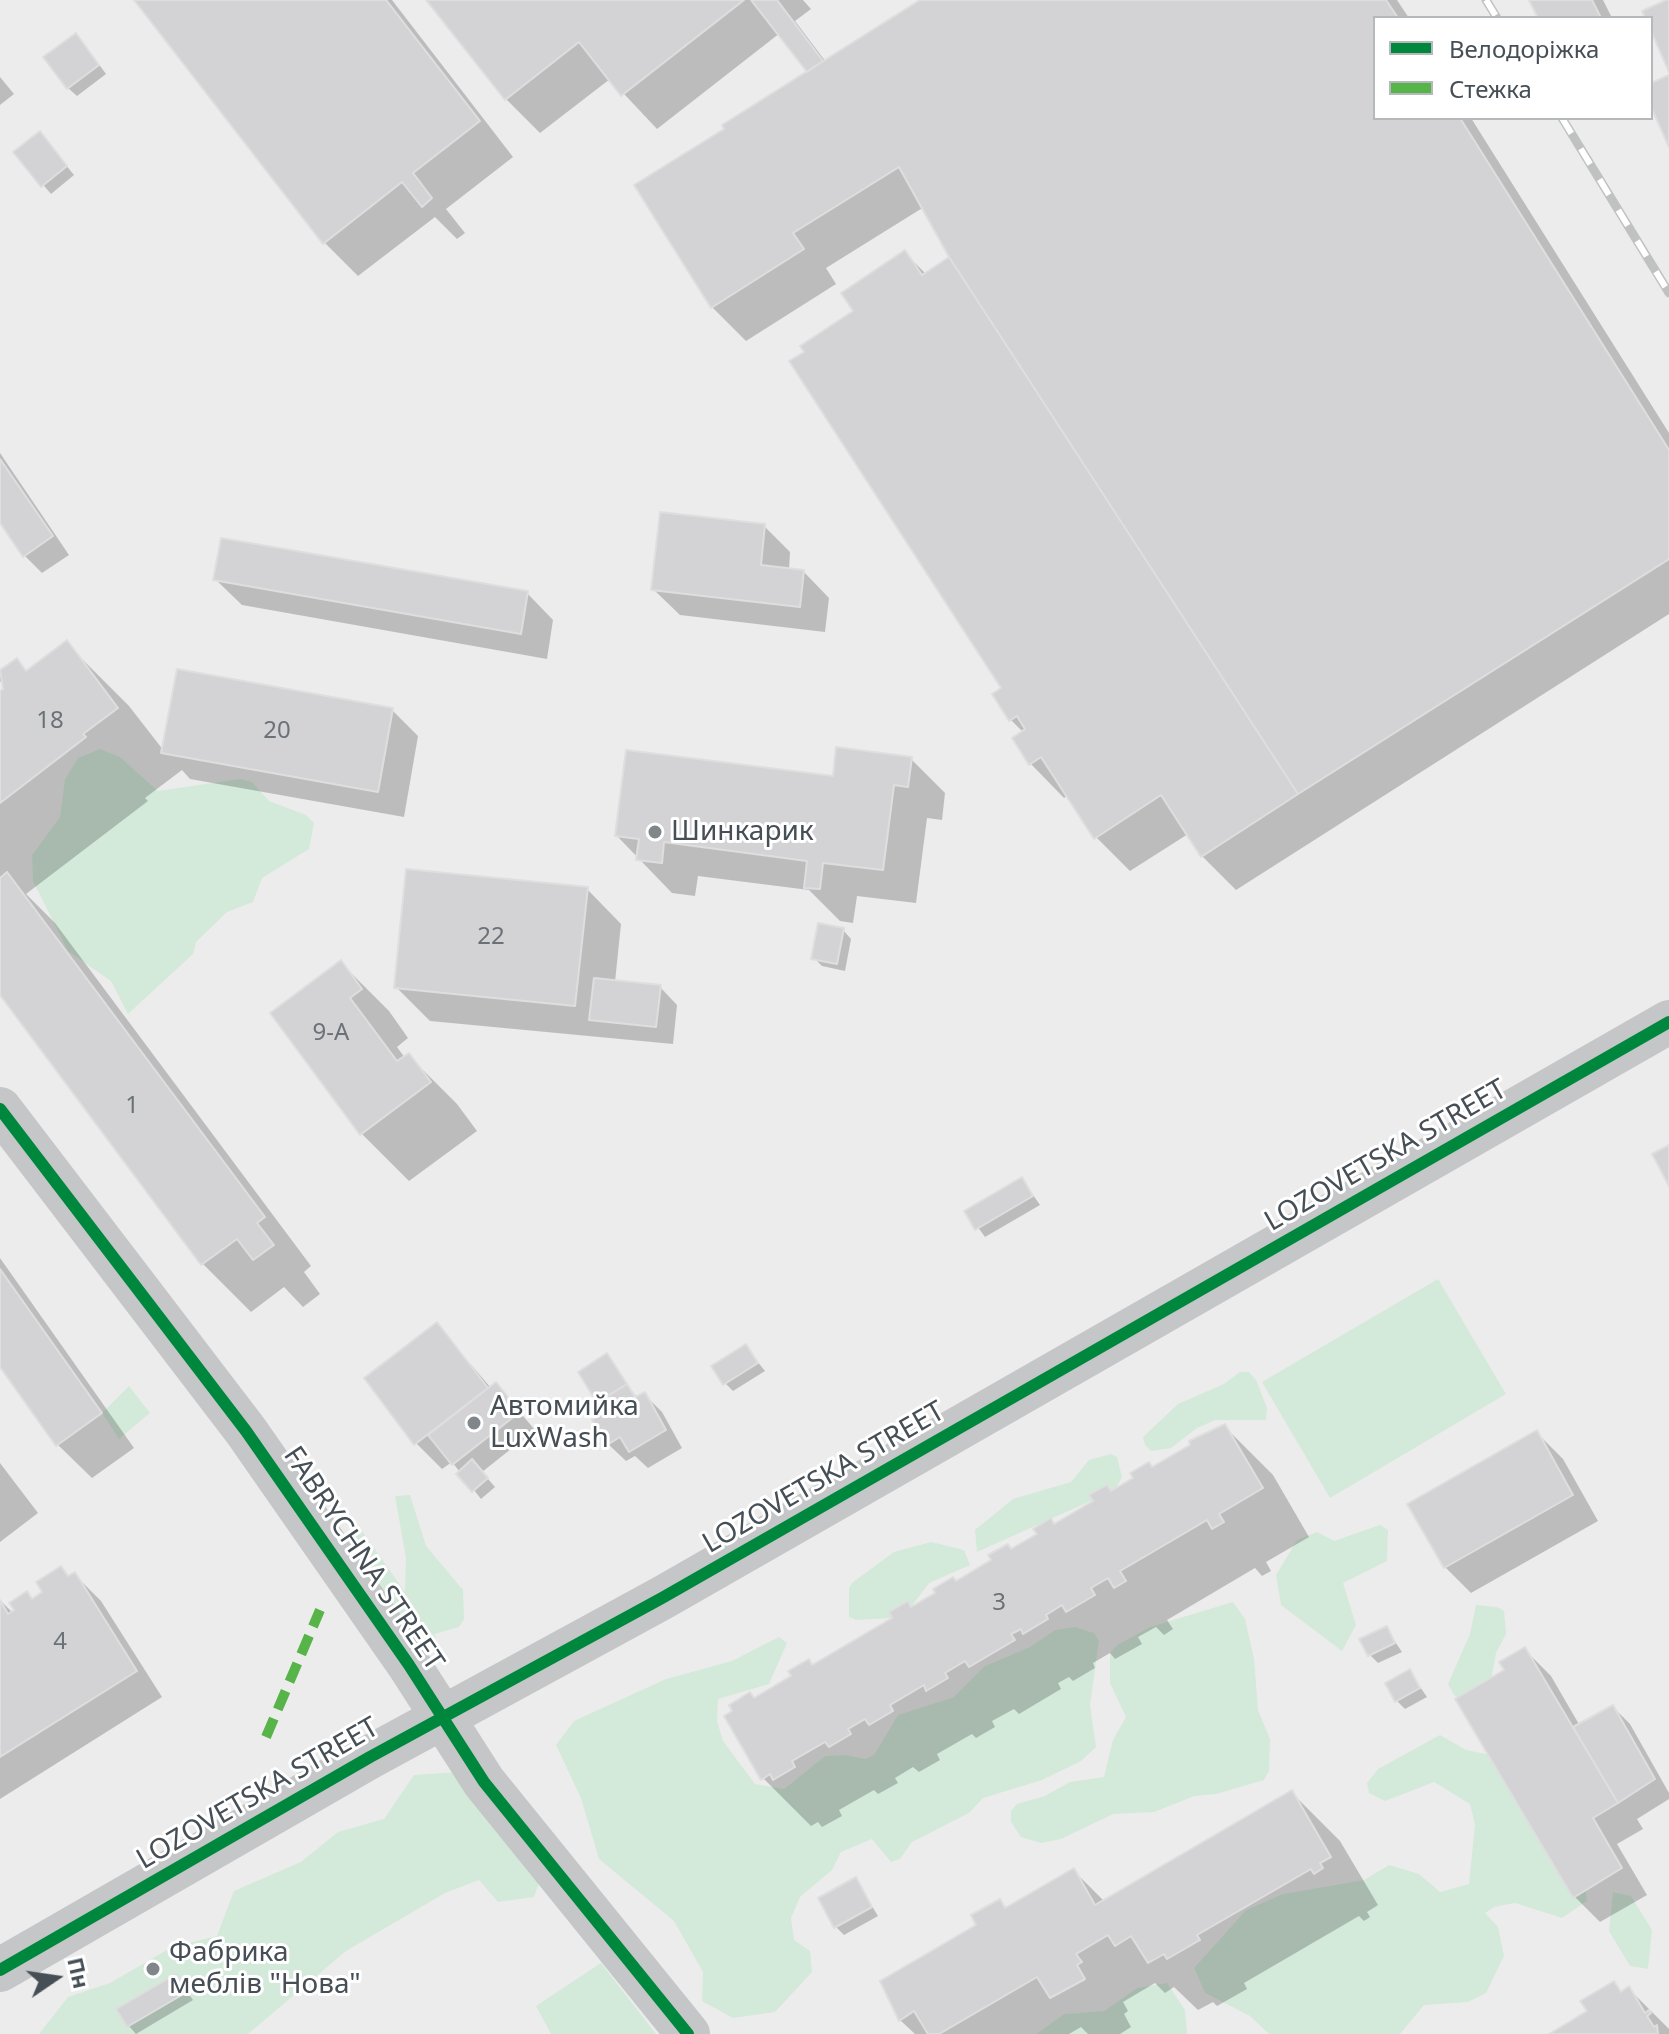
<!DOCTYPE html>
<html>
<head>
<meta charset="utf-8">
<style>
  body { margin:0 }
  #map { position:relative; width:1669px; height:2034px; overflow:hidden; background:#edecec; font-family:"Noto Sans",sans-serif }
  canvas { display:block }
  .legend { position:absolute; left:1373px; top:16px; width:280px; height:104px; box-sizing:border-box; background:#fff; border:2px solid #b5b9bb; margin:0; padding:10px 14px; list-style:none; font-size:24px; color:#464f56 }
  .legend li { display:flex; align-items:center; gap:16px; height:40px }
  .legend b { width:40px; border:2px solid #b5b9bb }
  .north { position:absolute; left:16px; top:1938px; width:80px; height:80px; -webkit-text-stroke:6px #fff; paint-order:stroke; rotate:77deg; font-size:22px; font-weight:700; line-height:32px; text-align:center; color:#464f56 }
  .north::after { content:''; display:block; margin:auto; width:28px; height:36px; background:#464f56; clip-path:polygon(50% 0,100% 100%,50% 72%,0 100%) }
</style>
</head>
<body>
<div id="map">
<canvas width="1669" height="2034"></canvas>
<ul class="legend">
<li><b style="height:10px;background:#00873e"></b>Велодоріжка</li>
<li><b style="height:10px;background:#57b448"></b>Стежка</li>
</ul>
<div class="north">Пн</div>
</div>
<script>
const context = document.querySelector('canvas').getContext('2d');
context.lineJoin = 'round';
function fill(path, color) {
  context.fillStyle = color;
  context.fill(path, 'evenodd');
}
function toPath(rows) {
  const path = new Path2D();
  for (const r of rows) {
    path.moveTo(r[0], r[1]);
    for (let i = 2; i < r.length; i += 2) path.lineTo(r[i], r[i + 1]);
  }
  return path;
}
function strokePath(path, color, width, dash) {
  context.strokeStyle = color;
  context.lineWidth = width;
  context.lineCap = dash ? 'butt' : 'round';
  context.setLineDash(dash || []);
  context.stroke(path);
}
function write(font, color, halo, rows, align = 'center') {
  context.font = font + ' "Noto Sans",sans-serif';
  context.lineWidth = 6;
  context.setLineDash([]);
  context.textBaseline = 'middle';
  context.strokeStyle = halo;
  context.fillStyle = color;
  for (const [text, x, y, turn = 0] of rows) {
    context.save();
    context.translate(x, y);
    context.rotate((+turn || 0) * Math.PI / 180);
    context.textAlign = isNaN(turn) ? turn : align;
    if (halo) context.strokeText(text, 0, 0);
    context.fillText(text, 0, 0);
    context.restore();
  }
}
fill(toPath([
  [100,749,120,757,158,791,240,779,252,782,269,801,306,815,314,823,309,849,262,878,253,902,227,912,196,942,193,954,128,1014,111,981,68,951,33,881,32,855,60,817,65,779,78,758],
  [1438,1279,1506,1394,1330,1498,1262,1382],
  [1240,1372,1249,1372,1256,1380,1267,1408,1266,1420,1215,1420,1197,1428,1171,1448,1151,1451,1145,1445,1143,1437,1178,1404,1224,1384],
  [129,1386,150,1413,119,1439,102,1413],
  [1111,1454,1117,1457,1122,1477,1115,1490,977,1552,975,1530,1013,1499,1071,1482,1089,1460],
  [410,1495,426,1546,463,1590,464,1619,459,1627,434,1634,436,1638,415,1643,353,1556,349,1538,357,1524,405,1592,406,1558,395,1496],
  [1380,1525,1388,1530,1387,1561,1343,1583,1356,1625,1342,1651,1281,1605,1276,1575,1297,1540,1317,1532,1334,1541],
  [931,1542,964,1550,970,1565,929,1583,911,1607,892,1618,856,1620,849,1617,849,1588,853,1582,894,1552],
  [1233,1602,1245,1619,1254,1659,1258,1710,1270,1739,1269,1771,1264,1780,1216,1794,1194,1796,1154,1812,1113,1814,1061,1839,1041,1843,1021,1837,1011,1822,1011,1811,1017,1804,1045,1796,1070,1782,1104,1777,1113,1740,1126,1717,1110,1683,1110,1653,1117,1645,1150,1627],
  [1476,1605,1497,1607,1504,1611,1506,1634,1496,1653,1490,1685,1465,1702,1454,1695,1448,1684,1470,1634],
  [1075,1627,1094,1633,1099,1641,1090,1705,1096,1747,1081,1761,1042,1780,983,1798,969,1813,912,1842,900,1859,891,1862,872,1839,841,1852,832,1870,800,1897,791,1918,794,1940,810,1951,812,1972,775,2012,733,2018,702,2001,703,1972,674,1921,599,1859,581,1798,556,1745,574,1721,666,1679,732,1661,779,1637,787,1643,769,1684,718,1699,717,1721,723,1741,755,1784,784,1789,825,1756,846,1755,865,1759,874,1755,898,1715,954,1697,985,1666,1030,1647,1055,1630],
  [1440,1735,1466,1750,1506,1758,1584,1880,1587,1901,1562,1918,1515,1903,1494,1907,1485,1913,1498,1927,1504,1956,1486,1993,1468,2002,1424,2005,1400,2034,1269,2034,1250,2016,1205,1993,1194,1968,1246,1910,1283,1894,1364,1880,1389,1865,1419,1874,1440,1892,1469,1884,1475,1825,1470,1804,1434,1782,1385,1801,1369,1793,1367,1783,1378,1769],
  [458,1772,546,1864,534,1897,498,1902,479,1880,445,1893,346,1951,248,2034,39,2034,68,1997,110,1983,172,1947,217,1936,234,1891,301,1862,338,1832,384,1819,414,1775],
  [1613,1892,1631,1896,1652,1930,1648,1969,1630,1966,1609,1931],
  [601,1963,656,2034,551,2034,536,2006],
  [1167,1983,1185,2010,1187,2034,1036,2034,1064,2014,1104,2011,1137,1988]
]), '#d3e9da');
fill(toPath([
  [136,0,392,0,513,157,446,209,465,233,457,239,435,217,358,276,324,242],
  [429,0,803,0,811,9,795,21,826,62,924,0,1397,0,1409,18,1375,18,1375,118,1471,118,1669,433,1669,614,1236,890,1202,856,1188,834,1130,871,1096,837,1068,795,1064,798,1030,763,1023,732,1011,720,1004,688,856,312,905,253,926,274,952,258,924,207,826,268,836,284,746,341,712,307,726,129,809,72,780,33,657,129,610,79,540,133,506,99],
  [1531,0,1603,0,1612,18,1541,18],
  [84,44,106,74,77,96,68,88],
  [0,77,14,94,0,105],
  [47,142,74,175,51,194,16,153],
  [0,453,69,555,42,573,25,556,0,519],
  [764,526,790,552,789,570,803,571,829,598,825,632,680,615,653,589],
  [215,579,527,593,553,620,547,659,242,605],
  [66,643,129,706,164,751,392,710,418,736,404,817,190,779,182,770,145,798,148,801,26,894,55,923,311,1266,304,1272,320,1294,303,1307,284,1287,251,1312,203,1264,0,992,0,694,6,689,0,681,0,672,16,660,28,672],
  [911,759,945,793,942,820,927,818,916,903,857,896,853,923,840,921,809,890,698,876,695,896,672,893,617,836],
  [587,889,621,924,615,982,660,987,677,1005,673,1044,430,1021,396,987],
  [843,930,851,939,845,971,822,966,814,958],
  [341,963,389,1011,408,1038,397,1047,405,1058,409,1056,457,1104,477,1131,409,1181,361,1133],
  [1022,1179,1040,1205,985,1237,967,1212],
  [0,1258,134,1448,92,1478,57,1444,0,1363],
  [437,1325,491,1388,496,1384,535,1430,482,1472,495,1487,481,1499,452,1462,442,1469,416,1443],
  [745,1346,765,1371,733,1391,725,1383],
  [607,1356,635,1395,638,1398,644,1394,662,1412,682,1448,648,1468,635,1456,626,1461,608,1444,609,1412,599,1401],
  [1225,1427,1273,1475,1309,1537,1266,1562,1271,1571,1262,1576,1255,1568,1167,1620,1173,1629,1164,1635,1156,1627,1138,1637,1142,1644,1115,1659,1110,1653,1093,1663,1095,1668,1073,1681,1069,1677,1058,1683,1061,1689,1019,1714,1014,1709,992,1721,995,1727,976,1738,972,1734,937,1754,940,1760,919,1772,913,1767,895,1778,898,1783,878,1794,874,1790,839,1810,842,1816,822,1827,818,1822,811,1826,763,1778,755,1700,794,1677,809,1661,813,1666,1040,1535,1051,1521,1056,1525],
  [1537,1433,1563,1459,1598,1521,1471,1593,1445,1567],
  [0,1463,38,1513,0,1542],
  [61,1569,70,1577,75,1575,101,1601,162,1697,0,1799,0,1600,13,1613,27,1594,34,1600,45,1593],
  [1386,1628,1402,1652,1378,1663,1370,1655],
  [1525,1650,1551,1676,1580,1726,1613,1707,1630,1724,1669,1793,1669,1799,1637,1819,1643,1829,1617,1844,1647,1895,1600,1922,1574,1896,1506,1671],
  [1409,1671,1427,1697,1405,1709,1397,1701],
  [1292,1793,1340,1841,1378,1905,1367,1912,1370,1917,1364,1921,1359,1916,1244,1983,1247,1989,1217,2006,1213,2002,1198,2010,1174,1987,1165,1993,1155,1983,1123,2002,1128,2011,1124,2014,1131,2027,1120,2034,1088,2034,1081,2027,1069,2034,915,2034,900,2020,1000,1901,1008,1909,1074,1871,1104,1901],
  [856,1880,878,1916,844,1935,836,1927],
  [176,1976,193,2000,136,2034,128,2025],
  [1614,1983,1623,1993,1629,1989,1669,2029,1669,2034,1553,2034,1589,2012]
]), '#0003');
const building = toPath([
  [134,0,386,0,480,121,413,173,432,198,422,207,402,182,323,244,134,0],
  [426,0,744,0,621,96,579,42,505,100,426,0],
  [751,0,777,0,823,61,807,72,751,0],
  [920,0,1386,0,1398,18,1375,18,1375,118,1460,118,1669,450,1669,559,1298,794,949,257,899,167,793,233,804,249,711,308,634,185,724,129,722,125,920,0],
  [1529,0,1592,0,1601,18,1538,18,1529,0],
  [1666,0,1669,0,1669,72,1651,31,1651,18,1645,18,1642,11,1666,0],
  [76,33,99,65,67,89,43,57,76,33],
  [1669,75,1669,147,1651,107,1651,83,1669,75],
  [40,131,67,166,41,187,13,152,40,131],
  [905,250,922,275,949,257,1298,794,1201,857,1161,795,1094,839,1041,757,1029,765,1012,738,1025,729,1017,716,1009,721,992,694,1001,688,789,361,804,352,800,346,853,311,841,293,905,250],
  [0,459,53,536,23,557,0,523,0,459],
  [660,512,765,524,761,565,804,570,800,607,651,590,660,512],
  [221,538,528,591,521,634,213,580,221,538],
  [67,640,118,708,83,734,86,737,0,803,0,691,3,689,0,670,17,658,26,671,67,640],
  [177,669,393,708,378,792,161,753,177,669],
  [836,747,912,757,908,787,894,785,883,870,823,863,820,889,804,888,807,861,664,842,662,863,636,860,639,839,615,836,626,750,833,776,836,747],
  [406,869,588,887,575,1006,394,988,406,869],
  [7,872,265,1217,257,1223,274,1245,253,1260,237,1239,201,1265,0,995,0,878,7,872],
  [818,923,844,928,837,964,811,959,818,923],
  [341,960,362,989,350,998,397,1061,409,1053,431,1082,360,1135,270,1013,341,960],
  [594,978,661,985,656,1027,589,1020,594,978],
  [1669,1145,1669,1186,1652,1154,1669,1145],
  [1022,1177,1033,1196,975,1230,964,1211,1022,1177],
  [0,1269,102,1413,56,1446,0,1367,0,1269],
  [437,1322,488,1388,414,1445,364,1378,437,1322],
  [746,1344,758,1363,723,1385,711,1366,746,1344],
  [607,1353,627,1384,597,1403,578,1372,607,1353],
  [496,1382,520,1412,452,1465,428,1435,496,1382],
  [627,1384,635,1397,645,1392,666,1430,629,1452,620,1437,607,1445,592,1420,608,1410,602,1399,627,1384],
  [1225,1424,1263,1488,1219,1514,1224,1522,1212,1529,1207,1520,1120,1571,1126,1581,1114,1588,1108,1578,1091,1588,1095,1595,1066,1612,1062,1605,1046,1615,1048,1619,1023,1634,1021,1629,1011,1634,1015,1640,969,1667,965,1661,945,1673,948,1678,926,1691,924,1685,890,1705,893,1711,869,1725,865,1719,848,1729,851,1734,829,1747,825,1742,792,1761,795,1767,773,1780,770,1774,761,1780,724,1716,732,1711,729,1705,750,1692,754,1698,791,1676,788,1671,809,1659,812,1665,892,1618,889,1612,908,1601,911,1607,935,1593,933,1589,953,1577,956,1581,991,1560,988,1555,1008,1544,1011,1549,1037,1534,1033,1529,1051,1518,1054,1524,1093,1501,1089,1495,1107,1485,1111,1491,1133,1478,1130,1473,1149,1462,1152,1467,1190,1445,1189,1441,1225,1424],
  [1537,1430,1573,1495,1444,1568,1407,1504,1537,1430],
  [472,1459,488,1478,472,1492,456,1474,472,1459],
  [61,1566,68,1576,75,1572,137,1671,0,1757,0,1600,8,1614,14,1610,9,1603,27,1591,32,1599,42,1592,36,1582,61,1566],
  [1387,1626,1395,1643,1368,1656,1359,1639,1387,1626],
  [1525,1647,1618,1803,1593,1818,1622,1868,1573,1898,1455,1699,1504,1670,1499,1662,1525,1647],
  [1410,1669,1420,1688,1395,1702,1385,1683,1410,1669],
  [1613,1705,1655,1779,1618,1803,1573,1727,1613,1705],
  [1292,1790,1331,1857,1320,1863,1323,1868,1314,1874,1311,1869,1197,1935,1200,1940,1167,1959,1164,1954,1148,1963,1131,1936,1115,1946,1108,1935,1076,1954,1082,1962,1077,1965,1085,1979,1050,1998,1037,1977,939,2034,928,2034,914,2011,899,2021,880,1981,976,1925,971,1915,1000,1899,1005,1908,1074,1868,1095,1905,1292,1790],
  [856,1877,872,1907,834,1928,818,1898,856,1877],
  [176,1974,187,1992,127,2027,116,2009,176,1974],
  [1614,1981,1621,1992,1629,1986,1645,2013,1649,2010,1651,2013,1647,2016,1654,2027,1657,2025,1658,2034,1549,2034,1587,2011,1580,2001,1614,1981]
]);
fill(building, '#d3d3d5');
strokePath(building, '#dededf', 2);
strokePath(toPath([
  [0,1109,246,1431,409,1665,484,1782,688,2034],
  [0,1970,370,1757,662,1598,1669,1022]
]), '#c4c6c7', 44);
const rail = toPath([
  [1486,0,1497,18],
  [1562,118,1669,293]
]);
strokePath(rail, '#c0c2c2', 9);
strokePath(rail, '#fff', 6, [18]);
strokePath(toPath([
  [266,1737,320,1610]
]), '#57b448', 10, [20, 10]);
strokePath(toPath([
  [0,1109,246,1431,409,1665,484,1782,688,2034],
  [0,1970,370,1757,662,1598,1669,1022]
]), '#00873e', 12);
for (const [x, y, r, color] of [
  [655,832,8,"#80868a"],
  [474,1423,8,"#80868a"],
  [153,1969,8,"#80868a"]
]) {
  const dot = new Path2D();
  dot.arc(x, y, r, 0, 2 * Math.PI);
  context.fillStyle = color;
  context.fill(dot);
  strokePath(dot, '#fff', 3);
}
write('24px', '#6b7277', null, [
  ["18",50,721],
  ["20",277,731],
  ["22",491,937],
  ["9-А",331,1033],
  ["1",132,1106],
  ["3",999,1603],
  ["4",60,1642]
]);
write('28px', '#464f56', '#fff', [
  ["Шинкарик",671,832],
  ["Автомийка",490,1407],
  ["LuxWash",490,1439],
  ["Фабрика",169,1953],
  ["меблів \"Нова\"",169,1985]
], 'left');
write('28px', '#464f56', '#fff', [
  ["LOZOVETSKA STREET",1386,1156,-30],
  ["LOZOVETSKA STREET",824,1478,-30],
  ["FABRYCHNA STREET",363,1559,56],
  ["LOZOVETSKA STREET",258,1794,-30]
]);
</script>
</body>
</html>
